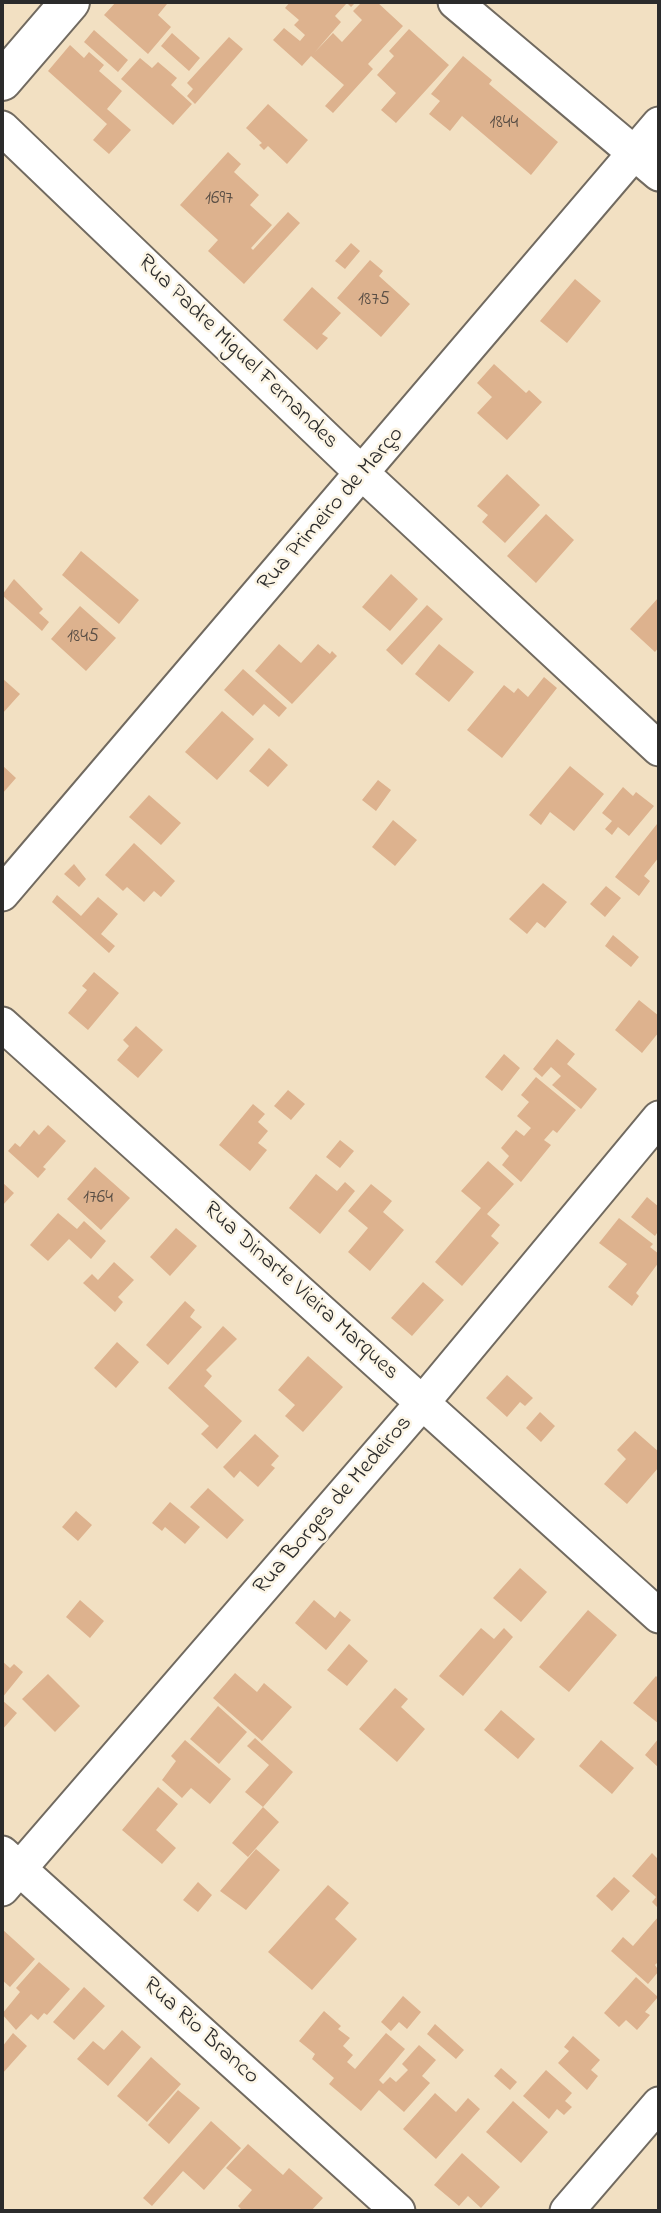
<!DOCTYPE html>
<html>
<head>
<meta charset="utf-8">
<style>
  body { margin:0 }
  #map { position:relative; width:661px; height:2213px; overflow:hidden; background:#f2e0c2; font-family:"Indie Flower",sans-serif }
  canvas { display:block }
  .frame { position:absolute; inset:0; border:4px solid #2b2b2b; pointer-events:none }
</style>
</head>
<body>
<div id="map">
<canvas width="661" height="2213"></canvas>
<div class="frame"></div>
</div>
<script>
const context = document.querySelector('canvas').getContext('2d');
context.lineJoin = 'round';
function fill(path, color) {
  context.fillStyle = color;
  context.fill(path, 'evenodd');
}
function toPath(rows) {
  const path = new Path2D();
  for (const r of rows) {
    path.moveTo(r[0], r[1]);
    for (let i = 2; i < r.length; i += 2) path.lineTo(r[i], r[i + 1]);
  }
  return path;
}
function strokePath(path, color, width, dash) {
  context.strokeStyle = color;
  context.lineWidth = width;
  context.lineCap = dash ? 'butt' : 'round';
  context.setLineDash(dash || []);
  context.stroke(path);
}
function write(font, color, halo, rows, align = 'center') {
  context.font = font + ' "Indie Flower",sans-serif';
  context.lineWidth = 5;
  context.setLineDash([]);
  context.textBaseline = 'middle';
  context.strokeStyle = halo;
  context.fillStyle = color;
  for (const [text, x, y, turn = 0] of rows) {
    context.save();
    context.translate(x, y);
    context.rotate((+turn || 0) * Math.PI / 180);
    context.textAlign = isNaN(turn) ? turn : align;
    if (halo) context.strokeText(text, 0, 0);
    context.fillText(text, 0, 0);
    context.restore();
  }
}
fill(toPath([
  [116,2,167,4,158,15,171,27,148,54,104,15],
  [290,2,356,2,351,7,347,3,335,16,341,22,315,52,333,33,342,42,362,20,353,11,362,2,377,2,403,26,368,64,373,69,333,113,325,106,344,85,311,56,302,66,273,40,284,28,300,41,305,35,294,25,299,20,285,8],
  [409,29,449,65,396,123,381,110,396,93,377,75,394,56,389,51],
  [94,30,128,60,118,72,84,42],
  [172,33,200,58,189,71,161,46],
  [229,37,243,49,195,104,187,96,193,89,187,83],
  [70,45,84,58,89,52,104,65,99,71,122,91,107,109,131,130,109,154,93,140,107,124,48,71],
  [463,56,492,80,489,84,558,142,531,175,462,116,450,131,429,114,440,101,431,94],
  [140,58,152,68,158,62,177,78,171,85,192,104,173,125,121,79],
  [268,104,308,140,287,164,268,146,264,150,259,145,262,143,246,128],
  [228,152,241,164,234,172,259,195,250,205,272,225,251,248,253,250,288,212,300,223,244,284,208,251,218,240,180,205],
  [351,243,360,251,345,269,335,261],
  [370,260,383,271,379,276,410,304,381,337,337,298],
  [575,279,601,301,567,343,540,321],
  [312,287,341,313,322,334,328,338,317,350,283,320],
  [494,364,526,393,529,390,542,402,507,440,477,413,492,397,477,383],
  [507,474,540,505,505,543,482,522,488,515,477,506],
  [546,514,574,540,536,583,507,556],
  [81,551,139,600,119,624,62,575],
  [391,574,418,599,390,631,362,607],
  [14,579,43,609,39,613,49,622,42,631,2,595],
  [659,597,659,647,655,652,630,629],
  [427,605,443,619,402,665,386,650],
  [80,606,116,638,86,671,51,639],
  [279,644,301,663,318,644,330,654,332,651,337,656,292,704,255,671],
  [439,644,474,672,449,702,415,674],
  [243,669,287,708,279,717,264,704,253,716,224,690],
  [544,677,557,688,502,758,467,730,504,685,514,693,518,688,528,697],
  [2,678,20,694,2,714],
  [222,711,254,739,217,780,185,752],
  [269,748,288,765,268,787,249,771],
  [2,765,16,778,2,794],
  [570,766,604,794,574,831,550,812,541,825,529,815],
  [378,780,391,790,376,811,362,800],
  [623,787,633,796,636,792,654,806,629,836,618,827,612,835,605,829,612,821,602,813],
  [149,795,181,823,161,845,129,817],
  [393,820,417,840,395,866,372,847],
  [657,824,659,857,644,876,650,881,639,896,615,877],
  [134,843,175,881,161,897,154,891,144,902,127,887,123,891,105,875],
  [74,864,86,879,79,887,64,874],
  [543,883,567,902,545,928,537,922,527,934,509,919],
  [606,886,621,898,605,917,590,904],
  [57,895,81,916,98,897,118,914,101,934,115,946,109,953,52,902],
  [613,935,639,957,631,967,605,946],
  [94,972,119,993,88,1030,68,1013,87,990,82,986],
  [639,1000,659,1016,659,1032,642,1053,615,1030],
  [136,1026,163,1050,138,1078,117,1060,129,1046,123,1040],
  [557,1039,575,1054,567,1064,597,1089,581,1109,552,1085,561,1076,551,1067,542,1077,533,1069],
  [504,1054,520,1068,502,1091,485,1077],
  [536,1077,576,1110,557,1133,553,1130,544,1140,551,1145,521,1182,502,1165,509,1156,501,1148,516,1130,524,1136,531,1128,517,1116,529,1102,521,1095],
  [288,1090,305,1104,291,1120,274,1106],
  [253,1104,265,1114,258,1122,268,1131,258,1143,267,1150,250,1171,219,1145],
  [48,1125,66,1141,43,1167,46,1169,38,1178,8,1151,15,1143,20,1147,34,1130,39,1135],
  [340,1140,354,1151,340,1168,326,1157],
  [488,1161,514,1184,487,1214,500,1225,491,1236,499,1243,462,1286,435,1262,481,1208,461,1191],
  [95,1167,130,1198,101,1230,67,1199],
  [316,1174,337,1191,345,1182,355,1191,320,1234,289,1208],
  [2,1182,14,1193,2,1206],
  [371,1184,392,1201,383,1212,404,1230,370,1271,348,1252,368,1228,348,1211],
  [647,1197,659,1207,659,1230,655,1236,631,1217],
  [58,1213,77,1229,84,1221,106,1241,91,1259,69,1239,48,1261,30,1245],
  [619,1218,653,1244,650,1247,659,1254,659,1262,636,1293,639,1296,632,1306,608,1287,627,1264,599,1243],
  [176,1228,197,1246,170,1276,150,1257],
  [114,1262,134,1280,118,1297,123,1302,115,1312,83,1283,92,1274,98,1280],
  [423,1282,444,1300,412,1336,391,1318],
  [185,1301,195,1310,190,1317,202,1327,168,1365,146,1345],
  [223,1326,237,1339,206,1370,212,1376,204,1386,242,1421,217,1449,201,1434,209,1426,168,1388],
  [117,1342,139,1362,116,1388,94,1368],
  [308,1356,343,1387,303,1432,285,1416,295,1405,278,1390],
  [507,1375,533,1398,525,1406,520,1402,507,1417,486,1398],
  [540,1412,555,1426,541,1442,526,1428],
  [635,1431,659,1452,659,1467,627,1504,604,1484,626,1459,617,1450],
  [255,1434,279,1456,271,1465,275,1468,258,1487,240,1471,234,1478,223,1467],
  [208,1488,244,1520,227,1539,190,1507],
  [170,1502,200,1527,185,1544,165,1527,162,1531,152,1523],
  [76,1511,92,1525,78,1541,62,1527],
  [520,1568,547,1592,521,1622,493,1598],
  [80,1600,104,1621,90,1638,66,1617],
  [314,1600,335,1618,340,1611,351,1620,326,1650,295,1623],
  [588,1610,617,1635,569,1692,539,1667],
  [481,1628,494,1639,504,1628,513,1637,463,1696,439,1676],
  [349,1644,368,1661,347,1686,327,1670],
  [2,1661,10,1668,14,1664,23,1672,2,1698],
  [235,1673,257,1692,264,1683,292,1707,262,1741,213,1698],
  [48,1674,80,1706,55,1732,22,1699],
  [656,1676,659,1679,659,1724,633,1703],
  [395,1688,408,1699,401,1707,425,1729,397,1762,359,1729],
  [2,1700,17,1713,2,1730],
  [218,1706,247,1732,219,1764,190,1739],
  [501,1710,535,1739,518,1759,484,1730],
  [255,1738,293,1772,263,1807,245,1792,269,1765,247,1746],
  [659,1738,659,1768,645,1755],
  [185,1740,231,1779,210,1804,191,1788,182,1798,162,1780,176,1761,171,1756],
  [601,1740,634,1768,612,1794,579,1766],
  [158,1787,178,1804,156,1830,176,1848,162,1864,122,1830],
  [263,1807,279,1822,248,1857,232,1843],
  [256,1849,280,1870,246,1910,220,1891],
  [652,1853,659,1860,659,1909,652,1902,656,1897,632,1876],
  [614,1877,630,1891,612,1911,596,1896],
  [198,1882,212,1895,198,1912,183,1900],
  [328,1885,349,1903,335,1919,357,1939,312,1990,268,1952],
  [659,1916,659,1961,655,1965,659,1971,648,1984,611,1951,623,1937,633,1946],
  [2,1929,35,1959,10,1987,2,1980],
  [39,1962,70,1989,47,2015,44,2013,38,2020,31,2014,16,2030,2,2014,20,1992,16,1988],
  [636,1977,658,1997,645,2012,650,2015,637,2030,626,2020,619,2027,604,2013],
  [84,1987,105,2006,74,2040,53,2022],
  [403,1996,421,2012,407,2029,399,2022,391,2031,381,2022],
  [324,2011,341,2026,338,2029,350,2038,343,2046,353,2055,347,2062,355,2069,386,2033,405,2049,379,2080,383,2084,390,2077,396,2082,408,2070,402,2064,419,2045,436,2060,422,2076,430,2083,404,2112,379,2090,361,2111,329,2084,334,2078,312,2059,315,2054,299,2041],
  [435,2024,464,2050,456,2059,427,2034],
  [122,2030,141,2047,108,2086,77,2059,93,2041,104,2050],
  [13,2033,27,2046,2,2074,2,2047],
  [573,2036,600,2060,591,2070,598,2076,587,2090,558,2063,569,2051,564,2047],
  [151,2057,181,2084,147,2122,117,2096],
  [501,2068,517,2082,510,2090,494,2076],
  [546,2070,572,2093,565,2101,572,2107,564,2115,557,2109,549,2119,523,2096],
  [178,2090,200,2108,169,2144,148,2125],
  [435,2093,456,2112,468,2098,480,2109,436,2159,403,2129],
  [513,2101,548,2132,521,2163,486,2132],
  [211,2121,241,2148,204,2190,183,2171,152,2206,143,2198],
  [248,2144,283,2175,289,2168,323,2198,311,2211,243,2211,238,2206,252,2190,226,2168],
  [462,2153,500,2187,481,2208,468,2196,459,2206,434,2185]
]), '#ddb28e');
const minor = toPath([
  [455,2,659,174],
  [2,128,363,474,659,749],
  [2,894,659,124],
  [2,1024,659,1616],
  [2,1853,398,2211],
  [2,1889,423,1402,659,1118],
  [567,2211,659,2104]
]);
const tertiary = toPath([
  [2,81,70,2]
]);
strokePath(minor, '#716a60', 37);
strokePath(tertiary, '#716a60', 42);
strokePath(minor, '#fff', 33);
strokePath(tertiary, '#fff', 38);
write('19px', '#584d44', null, [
  ["1844",504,124],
  ["1697",219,200],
  ["1875",374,301],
  ["1845",83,638],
  ["1764",98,1199]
]);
write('23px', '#2b2b2b', '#fcf5e5', [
  ["Rua Padre Miguel Fernandes",237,353,44],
  ["Rua Primeiro de Março",332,510,-49],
  ["Rua Dinarte Vieira Marques",300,1292,42],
  ["Rua Borges de Medeiros",334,1506,-49],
  ["Rua Rio Branco",200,2032,42]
]);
</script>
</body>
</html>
